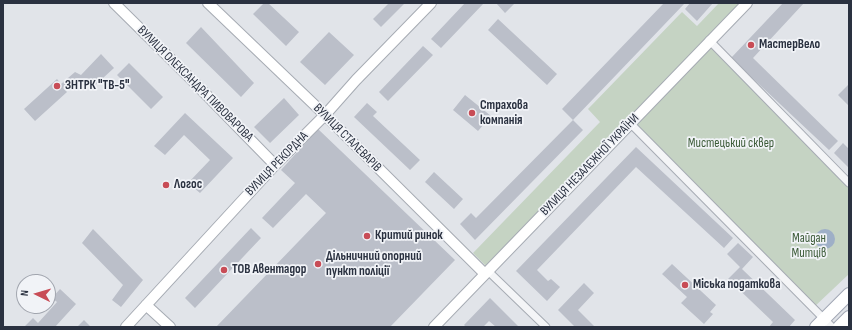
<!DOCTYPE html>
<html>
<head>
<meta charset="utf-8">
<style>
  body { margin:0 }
  #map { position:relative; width:852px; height:330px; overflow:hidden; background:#e1e4e9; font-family:"Sofia Sans Condensed",sans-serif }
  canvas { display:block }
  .frame { position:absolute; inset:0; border:4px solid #2a3140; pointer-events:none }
  .north { position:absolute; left:16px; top:274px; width:40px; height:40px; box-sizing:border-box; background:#f1f3f7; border:1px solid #a1a5ae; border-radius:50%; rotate:275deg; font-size:11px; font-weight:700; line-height:16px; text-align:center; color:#2a3140 }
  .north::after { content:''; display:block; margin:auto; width:14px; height:18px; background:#c84c56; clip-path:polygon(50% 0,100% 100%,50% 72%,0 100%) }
</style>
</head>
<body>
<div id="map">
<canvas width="852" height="330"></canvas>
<div class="frame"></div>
<div class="north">N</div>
</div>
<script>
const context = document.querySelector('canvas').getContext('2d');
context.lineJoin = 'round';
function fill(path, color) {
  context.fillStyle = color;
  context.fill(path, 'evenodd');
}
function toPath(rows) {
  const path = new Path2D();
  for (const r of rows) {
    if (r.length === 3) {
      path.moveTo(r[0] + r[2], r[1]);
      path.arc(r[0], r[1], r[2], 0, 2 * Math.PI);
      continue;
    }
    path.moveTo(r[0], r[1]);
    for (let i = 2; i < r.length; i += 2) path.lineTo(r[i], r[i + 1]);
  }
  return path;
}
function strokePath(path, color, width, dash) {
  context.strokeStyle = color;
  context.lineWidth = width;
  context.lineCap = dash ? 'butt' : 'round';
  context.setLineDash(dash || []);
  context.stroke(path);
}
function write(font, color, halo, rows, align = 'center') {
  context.font = font + ' "Sofia Sans Condensed",sans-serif';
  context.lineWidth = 3.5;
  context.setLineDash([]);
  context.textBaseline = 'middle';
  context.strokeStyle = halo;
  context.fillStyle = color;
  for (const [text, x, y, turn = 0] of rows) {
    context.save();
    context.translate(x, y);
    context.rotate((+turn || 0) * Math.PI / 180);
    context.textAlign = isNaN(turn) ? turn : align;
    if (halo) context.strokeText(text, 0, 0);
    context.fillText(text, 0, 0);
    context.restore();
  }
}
fill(toPath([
  [719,3,741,3,486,266,473,253,600,122,588,109,682,12,697,26],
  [709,40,849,183,849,274,813,308,630,123]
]), '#c5d3c3');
fill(toPath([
  [825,239,10]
]), '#9eafc7');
fill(toPath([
  [264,3,268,3,299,32,286,46,253,14],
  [389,3,405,3,381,27,373,19],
  [465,3,484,3,441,48,431,39],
  [496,3,515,3,505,13],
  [664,3,685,3,573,120,562,109],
  [690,3,713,3,697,21,685,9],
  [783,3,804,3,753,58,838,141,829,150,731,58],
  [498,19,557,74,547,85,488,30],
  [201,27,254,83,241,97,186,43],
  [329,32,354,55,325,85,300,62],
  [423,46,433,55,388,101,379,92],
  [101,54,114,68,92,88,85,83,81,84,74,79,63,88,67,92,35,121,24,109,57,79,61,84,75,72,81,75],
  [129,63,163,97,151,109,117,75],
  [848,85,849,85,849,106,838,95],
  [465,95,491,116,478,131,453,110],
  [284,98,299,115,270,143,254,127],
  [367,103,377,112,373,116,420,160,410,170,354,117],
  [185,113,233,158,200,193,188,183,210,160,184,135,165,155,154,146],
  [573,120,583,130,475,240,460,224,471,213,476,218],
  [318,129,455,260,390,327,216,327,326,213,306,194,273,228,262,218,295,183,281,170],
  [843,143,849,149,849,168,834,153],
  [636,147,733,238,724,248,636,167,537,270,548,281,551,279,560,287,547,301,516,271],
  [434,172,463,199,454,209,425,182],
  [251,228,261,238,195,308,185,298],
  [93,229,143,280,121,307,112,300,123,285,82,243],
  [738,243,753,257,742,269,795,320,789,327,769,327,773,322,728,279,740,267,727,254],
  [672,264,716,305,710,312,713,314,704,324,681,303,687,297,662,274],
  [584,283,594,293,578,310,595,327,575,327,558,310],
  [60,289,76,304,55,327,24,327,33,318,38,323,57,302,52,298],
  [490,298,519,327,496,327,489,321,483,327,466,327,464,325],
  [84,320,91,327,77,327]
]), '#bbbfc9');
const street = toPath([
  [709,40,849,183],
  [630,123,832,327],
  [488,271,546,327]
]);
const secondary = toPath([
  [114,3,189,77,275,165],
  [208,3,325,115,485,274],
  [146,305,170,327],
  [126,327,275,165,325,115,356,80,431,3],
  [434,327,747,3]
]);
const primary = toPath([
  [816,327,849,294],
  [839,327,849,317]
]);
strokePath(street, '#a6abb3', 9);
strokePath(secondary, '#a6abb3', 12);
strokePath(primary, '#a1a7b4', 14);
strokePath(street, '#f4f5f7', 7);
strokePath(secondary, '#fff', 10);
strokePath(primary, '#fff', 12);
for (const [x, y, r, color] of [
  [751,45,4,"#c84c56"],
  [57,86,4,"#c84c56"],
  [472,113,4,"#c84c56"],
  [166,185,4,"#c84c56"],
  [367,236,4,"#c84c56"],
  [318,264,4,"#c84c56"],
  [224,270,4,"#c84c56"],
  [685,285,4,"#c84c56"]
]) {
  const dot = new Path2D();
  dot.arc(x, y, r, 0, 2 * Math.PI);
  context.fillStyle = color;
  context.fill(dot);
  strokePath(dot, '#f1f3f7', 1.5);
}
write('bold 13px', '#2a3140', '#f1f3f7', [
  ["МастерВело",759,45],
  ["ЗНТРК \"ТВ-5\"",65,86],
  ["Страхова",480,106],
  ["компанія",480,121],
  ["Логос",174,185],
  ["Критий ринок",375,236],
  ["Дільничний опорний",326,257],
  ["пункт поліції",326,272],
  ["ТОВ Авентадор",232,270],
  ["Міська податкова",693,285]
], 'left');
write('13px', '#2a3140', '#f1f3f7', [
  ["ВУЛИЦЯ ОЛЕКСАНДРА ПИВОВАРОВА",195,84,45],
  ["ВУЛИЦЯ СТАЛЕВАРІВ",347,138,45],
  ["ВУЛИЦЯ РЕКОРДНА",277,164,-46],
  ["ВУЛИЦЯ НЕЗАЛЕЖНОЇ УКРАЇНИ",590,165,-46]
]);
write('13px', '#3c5b38', '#f1f3f7', [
  ["Мистецький сквер",731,144],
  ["Майдан",809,239],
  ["Митців",809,254]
]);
</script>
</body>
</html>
